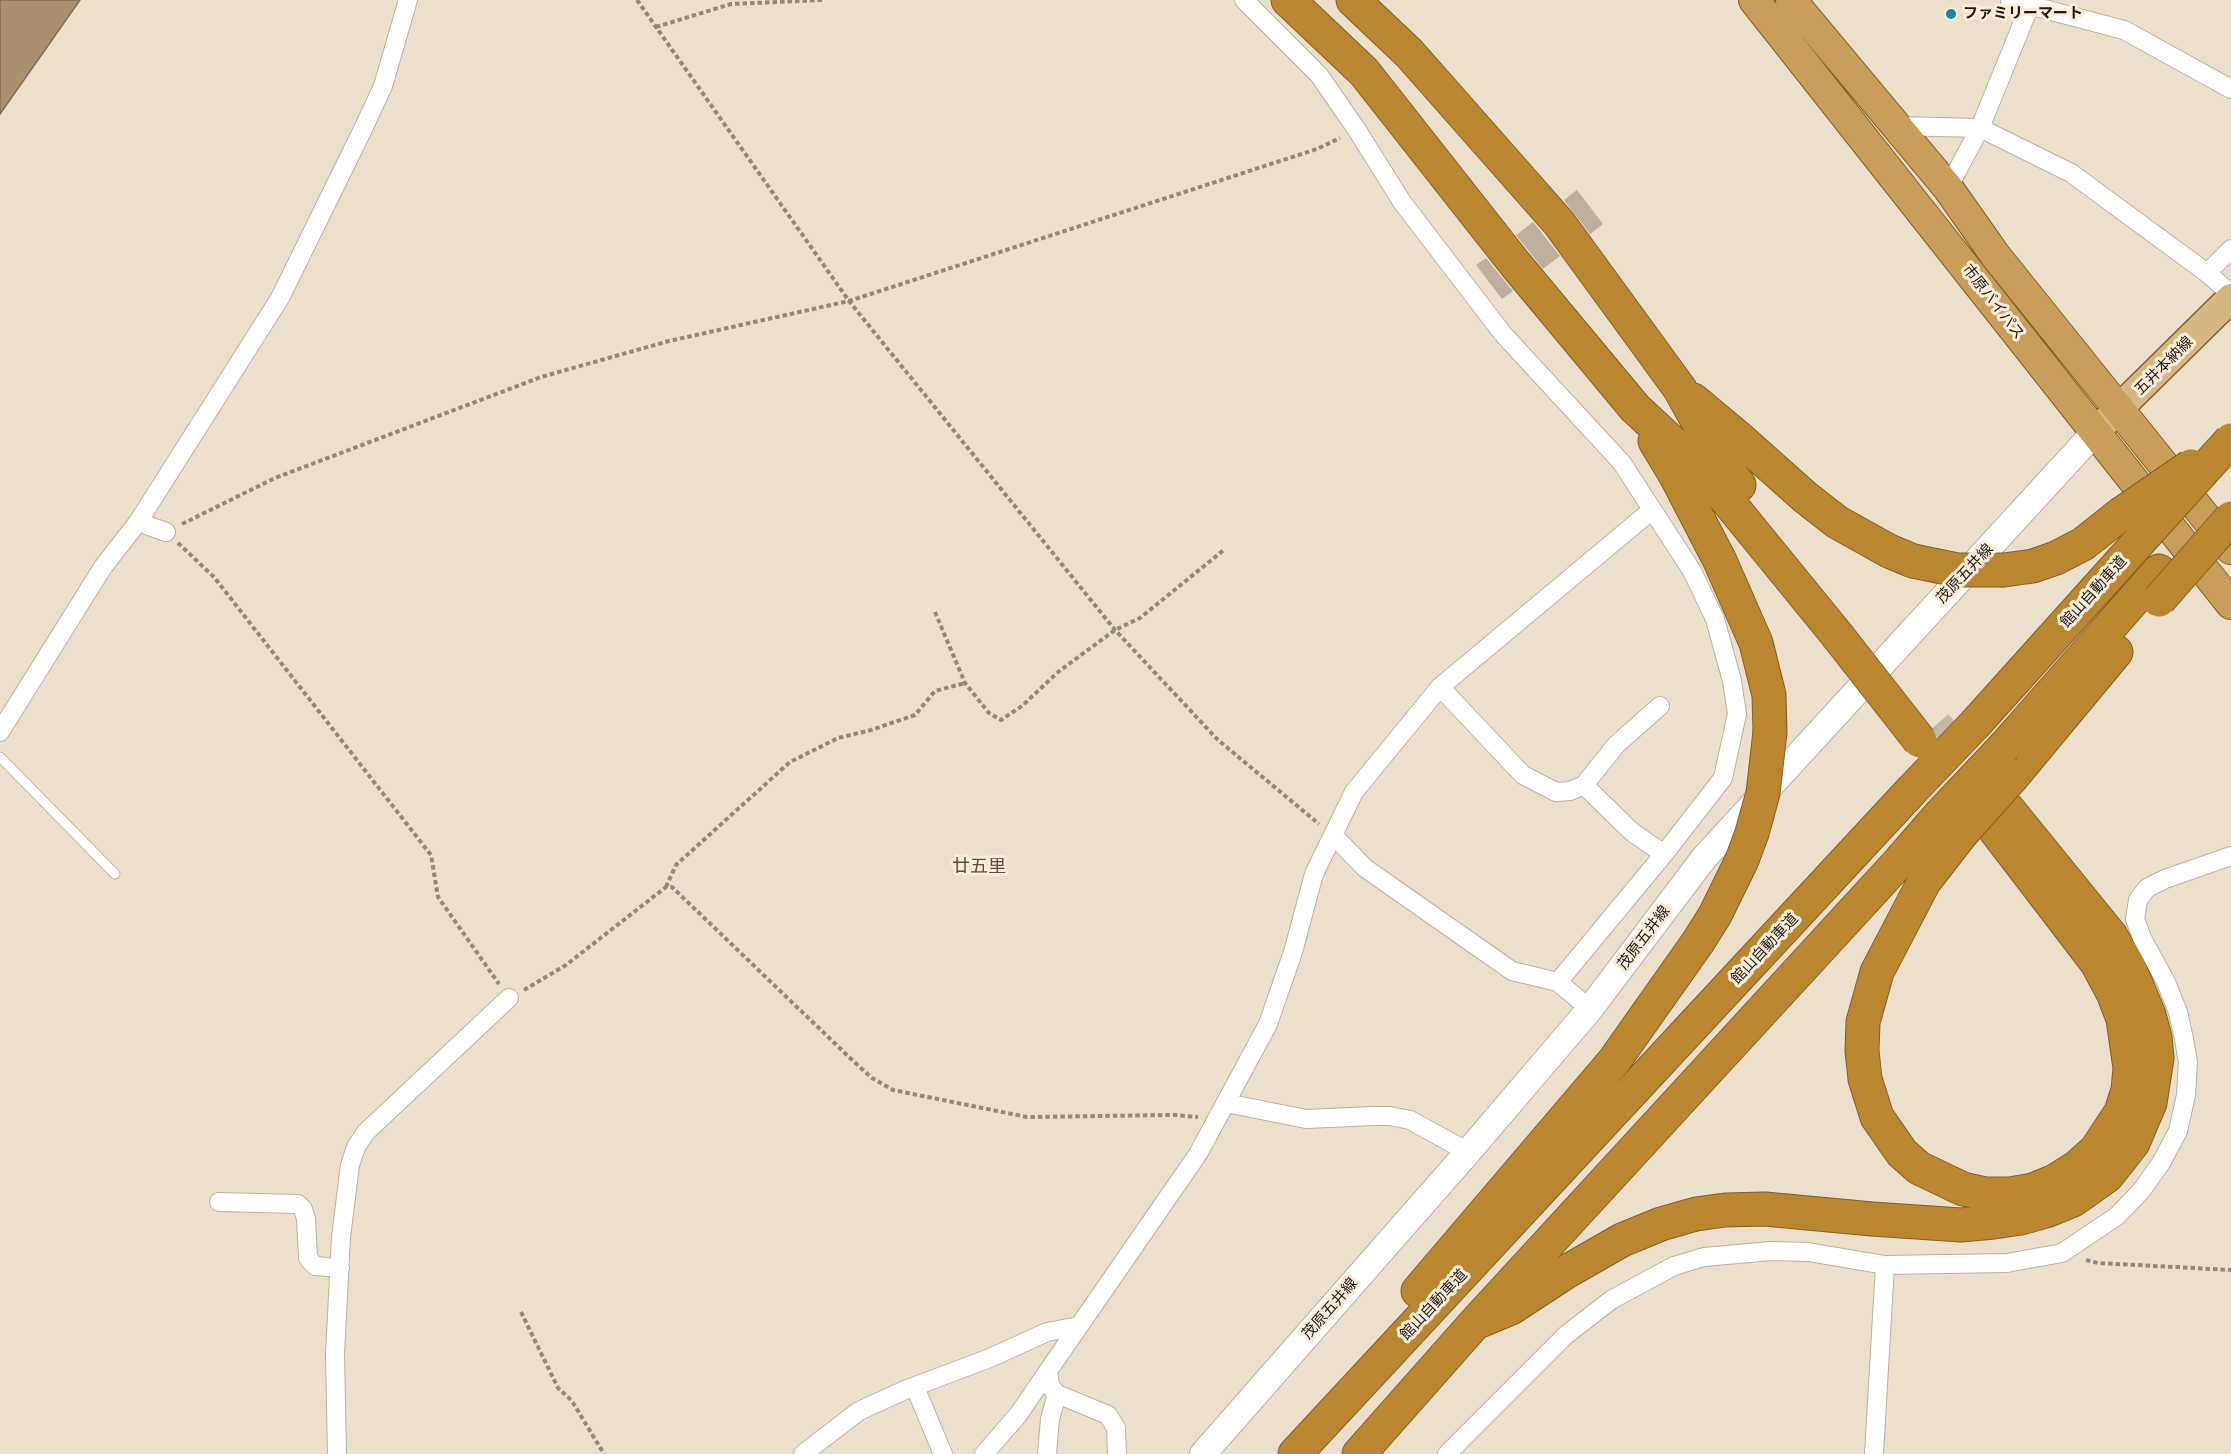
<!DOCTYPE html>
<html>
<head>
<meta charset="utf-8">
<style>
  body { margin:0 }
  canvas { display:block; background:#ecdfcc }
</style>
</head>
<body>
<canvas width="2231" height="1454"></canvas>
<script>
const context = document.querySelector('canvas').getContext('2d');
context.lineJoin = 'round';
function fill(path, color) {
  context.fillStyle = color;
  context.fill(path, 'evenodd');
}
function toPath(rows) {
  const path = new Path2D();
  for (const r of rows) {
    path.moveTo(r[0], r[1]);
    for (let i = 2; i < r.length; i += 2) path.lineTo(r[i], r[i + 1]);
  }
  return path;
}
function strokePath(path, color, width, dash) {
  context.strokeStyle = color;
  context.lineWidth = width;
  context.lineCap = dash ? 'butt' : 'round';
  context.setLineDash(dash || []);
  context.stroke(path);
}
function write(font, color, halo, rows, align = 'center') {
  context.font = font + ' "Open Sans","Noto Sans JP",sans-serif';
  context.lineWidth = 6;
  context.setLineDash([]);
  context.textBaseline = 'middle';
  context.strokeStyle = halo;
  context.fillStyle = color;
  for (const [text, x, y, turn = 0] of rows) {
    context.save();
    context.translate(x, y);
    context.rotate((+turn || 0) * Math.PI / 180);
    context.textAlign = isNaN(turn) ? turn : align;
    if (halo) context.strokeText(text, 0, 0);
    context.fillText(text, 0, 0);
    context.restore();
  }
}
const water = toPath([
  [0,0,80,0,0,114,0,0]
]);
fill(water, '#a99170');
strokePath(water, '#806d54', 1.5);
fill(toPath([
  [1577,190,1603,224,1590,234,1564,200],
  [1533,222,1560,256,1543,269,1516,235],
  [1486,258,1513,291,1502,299,1476,265]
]), '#bcaf9d');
strokePath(toPath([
  [1936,725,1997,796]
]), '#c3b8a7', 33, [33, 16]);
const service = toPath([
  [0,757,115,874]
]);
const minor = toPath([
  [1244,0,1319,75,1357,130,1402,202,1503,334,1622,463,1692,571,1715,619,1732,681,1737,714,1723,778,1664,854,1558,982],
  [2010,0,2124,30,2231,89],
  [1895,126,1980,128,2071,173,2207,273,2231,294],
  [1948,188,1980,128,2032,0],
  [2207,273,2231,249],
  [138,522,166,532],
  [1440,687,1523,775,1556,792,1570,791,1584,785,1617,744,1660,706],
  [0,732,103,567,138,522,280,298,364,127,383,86,408,0],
  [1584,785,1632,832,1664,854],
  [1334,836,1365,868,1512,971,1558,982,1590,1009],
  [1226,1103,1306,1119,1373,1116,1390,1116,1410,1120,1468,1152],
  [219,1202,298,1204,303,1209,306,1219,308,1258,315,1266,340,1268],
  [915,1387,943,1454],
  [337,1454,335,1354,341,1237,350,1165,356,1147,366,1132,509,998],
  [803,1454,859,1411,905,1390,990,1358,1047,1332,1079,1326],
  [984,1454,1018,1415,1048,1371],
  [1047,1454,1050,1419,1057,1394],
  [1117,1454,1116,1428,1108,1415,1057,1394,1050,1386,1048,1371,1198,1154,1268,1024,1293,952,1314,874,1354,792,1440,687,1652,510],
  [1447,1454,1566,1335,1611,1300,1674,1266,1704,1257,1771,1251,1808,1252,1885,1265,2007,1263,2062,1253,2117,1216,2141,1191,2161,1163,2178,1131,2186,1095,2188,1062,2184,1039,2178,1012,2166,982,2142,938,2135,919,2138,900,2147,888,2165,879,2231,856],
  [1874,1454,1885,1265]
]);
const secondary = toPath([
  [1203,1454,1468,1152,1590,1009,1704,858,2095,432]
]);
const primary = toPath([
  [2095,432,2231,298]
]);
const trunk = toPath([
  [1754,0,2231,604],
  [1791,0,1948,188,1995,255,2231,549]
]);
const motorway = toPath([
  [1288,0,1364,72,1516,265,1635,408,1704,472,1837,635],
  [1353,0,1409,53,1559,223,1680,389,1718,458,1739,485],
  [1693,400,1741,440,1805,497,1837,522,1889,551,1913,561],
  [1655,441,1676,476,1720,561,1756,643,1769,695,1770,732],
  [2004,570,2033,566,2056,558,2083,544,2121,514],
  [1976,723,2146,534],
  [2005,746,2159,571],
  [2013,776,2116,652],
  [1962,833,1924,882,1877,972,1863,1022,1862,1051,1865,1079,1877,1117,1902,1153,1919,1168,1963,1189,1986,1194,2010,1194,2033,1190,2055,1181,2077,1167,2096,1150,2121,1112,2128,1090,2130,1068,2123,1019,2113,993,2097,963,1996,831],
  [1418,1291,1614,1061,1698,942,1715,915,1742,860],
  [1475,1323,1511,1308,1566,1272,1622,1240,1661,1224,1696,1214,1725,1210,1765,1209,1872,1219,1961,1225,1994,1222,2021,1218,2046,1211,2073,1200,2107,1176,2133,1143,2150,1103,2157,1058,2155,1037,2149,1015,2129,967,2111,936,2007,808],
  [1295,1454,1911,791],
  [1359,1454,1475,1323,1899,862,1939,816]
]);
strokePath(service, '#bdb09e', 11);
strokePath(minor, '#bdb09e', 20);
strokePath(secondary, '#bdb09e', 28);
strokePath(primary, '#846026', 31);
strokePath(trunk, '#846026', 32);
strokePath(motorway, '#846026', 35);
strokePath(toPath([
  [637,0,849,301,1115,630,1218,740,1319,824],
  [656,27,731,4,823,0],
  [182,524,275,478,541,377,669,341,849,301,1317,149,1340,138],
  [178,543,214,577,431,855,438,897,499,984],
  [935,612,965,683,989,713,1001,720,1022,706,1058,672,1115,630,1140,618,1225,549],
  [666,887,676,865,790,762,838,738,871,730,915,715,935,691,965,683],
  [524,990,566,965,666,887,672,887,850,1058,872,1078,893,1090,1027,1117,1174,1115,1198,1117],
  [2086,1260,2098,1263,2231,1270],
  [521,1312,558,1388,572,1401,604,1454]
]), '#92897b', 4, [4.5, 3]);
strokePath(service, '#fff', 9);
strokePath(minor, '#fff', 18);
strokePath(secondary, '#fff', 26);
strokePath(primary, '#d6b683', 28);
strokePath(trunk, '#c89e5a', 30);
strokePath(motorway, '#ba8630', 33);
const motorwayBridge = toPath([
  [2121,514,2191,466],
  [2146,534,2231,440],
  [1913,561,1957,570,2004,570],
  [2159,600,2231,518],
  [1837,635,1920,741],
  [1911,791,1976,723],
  [1939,816,2005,746],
  [1962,833,2013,776],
  [1742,860,1752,833,1763,793,1770,732]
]);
strokePath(motorwayBridge, '#846026', 35, []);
strokePath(motorwayBridge, '#ba8630', 33);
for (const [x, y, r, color] of [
  [1951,14,6,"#1288ac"]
]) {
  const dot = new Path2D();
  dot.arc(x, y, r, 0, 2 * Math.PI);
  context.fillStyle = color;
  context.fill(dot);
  strokePath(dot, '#faecd9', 2);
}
write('bold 15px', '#1f1a13', '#faecd9', [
  ["ファミリーマート",1963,14]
], 'left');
write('15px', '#1f1a13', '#faecd9', [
  ["市原バイパス",1993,302,52],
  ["五井本納線",2164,366,-45],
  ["茂原五井線",1965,574,-47],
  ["館山自動車道",2094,592,-48],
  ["茂原五井線",1644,938,-53],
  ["館山自動車道",1765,949,-47],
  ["館山自動車道",1434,1305,-47],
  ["茂原五井線",1330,1309,-49]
]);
write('18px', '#594e3e', '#faecd9', [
  ["廿五里",979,867]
]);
</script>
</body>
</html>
